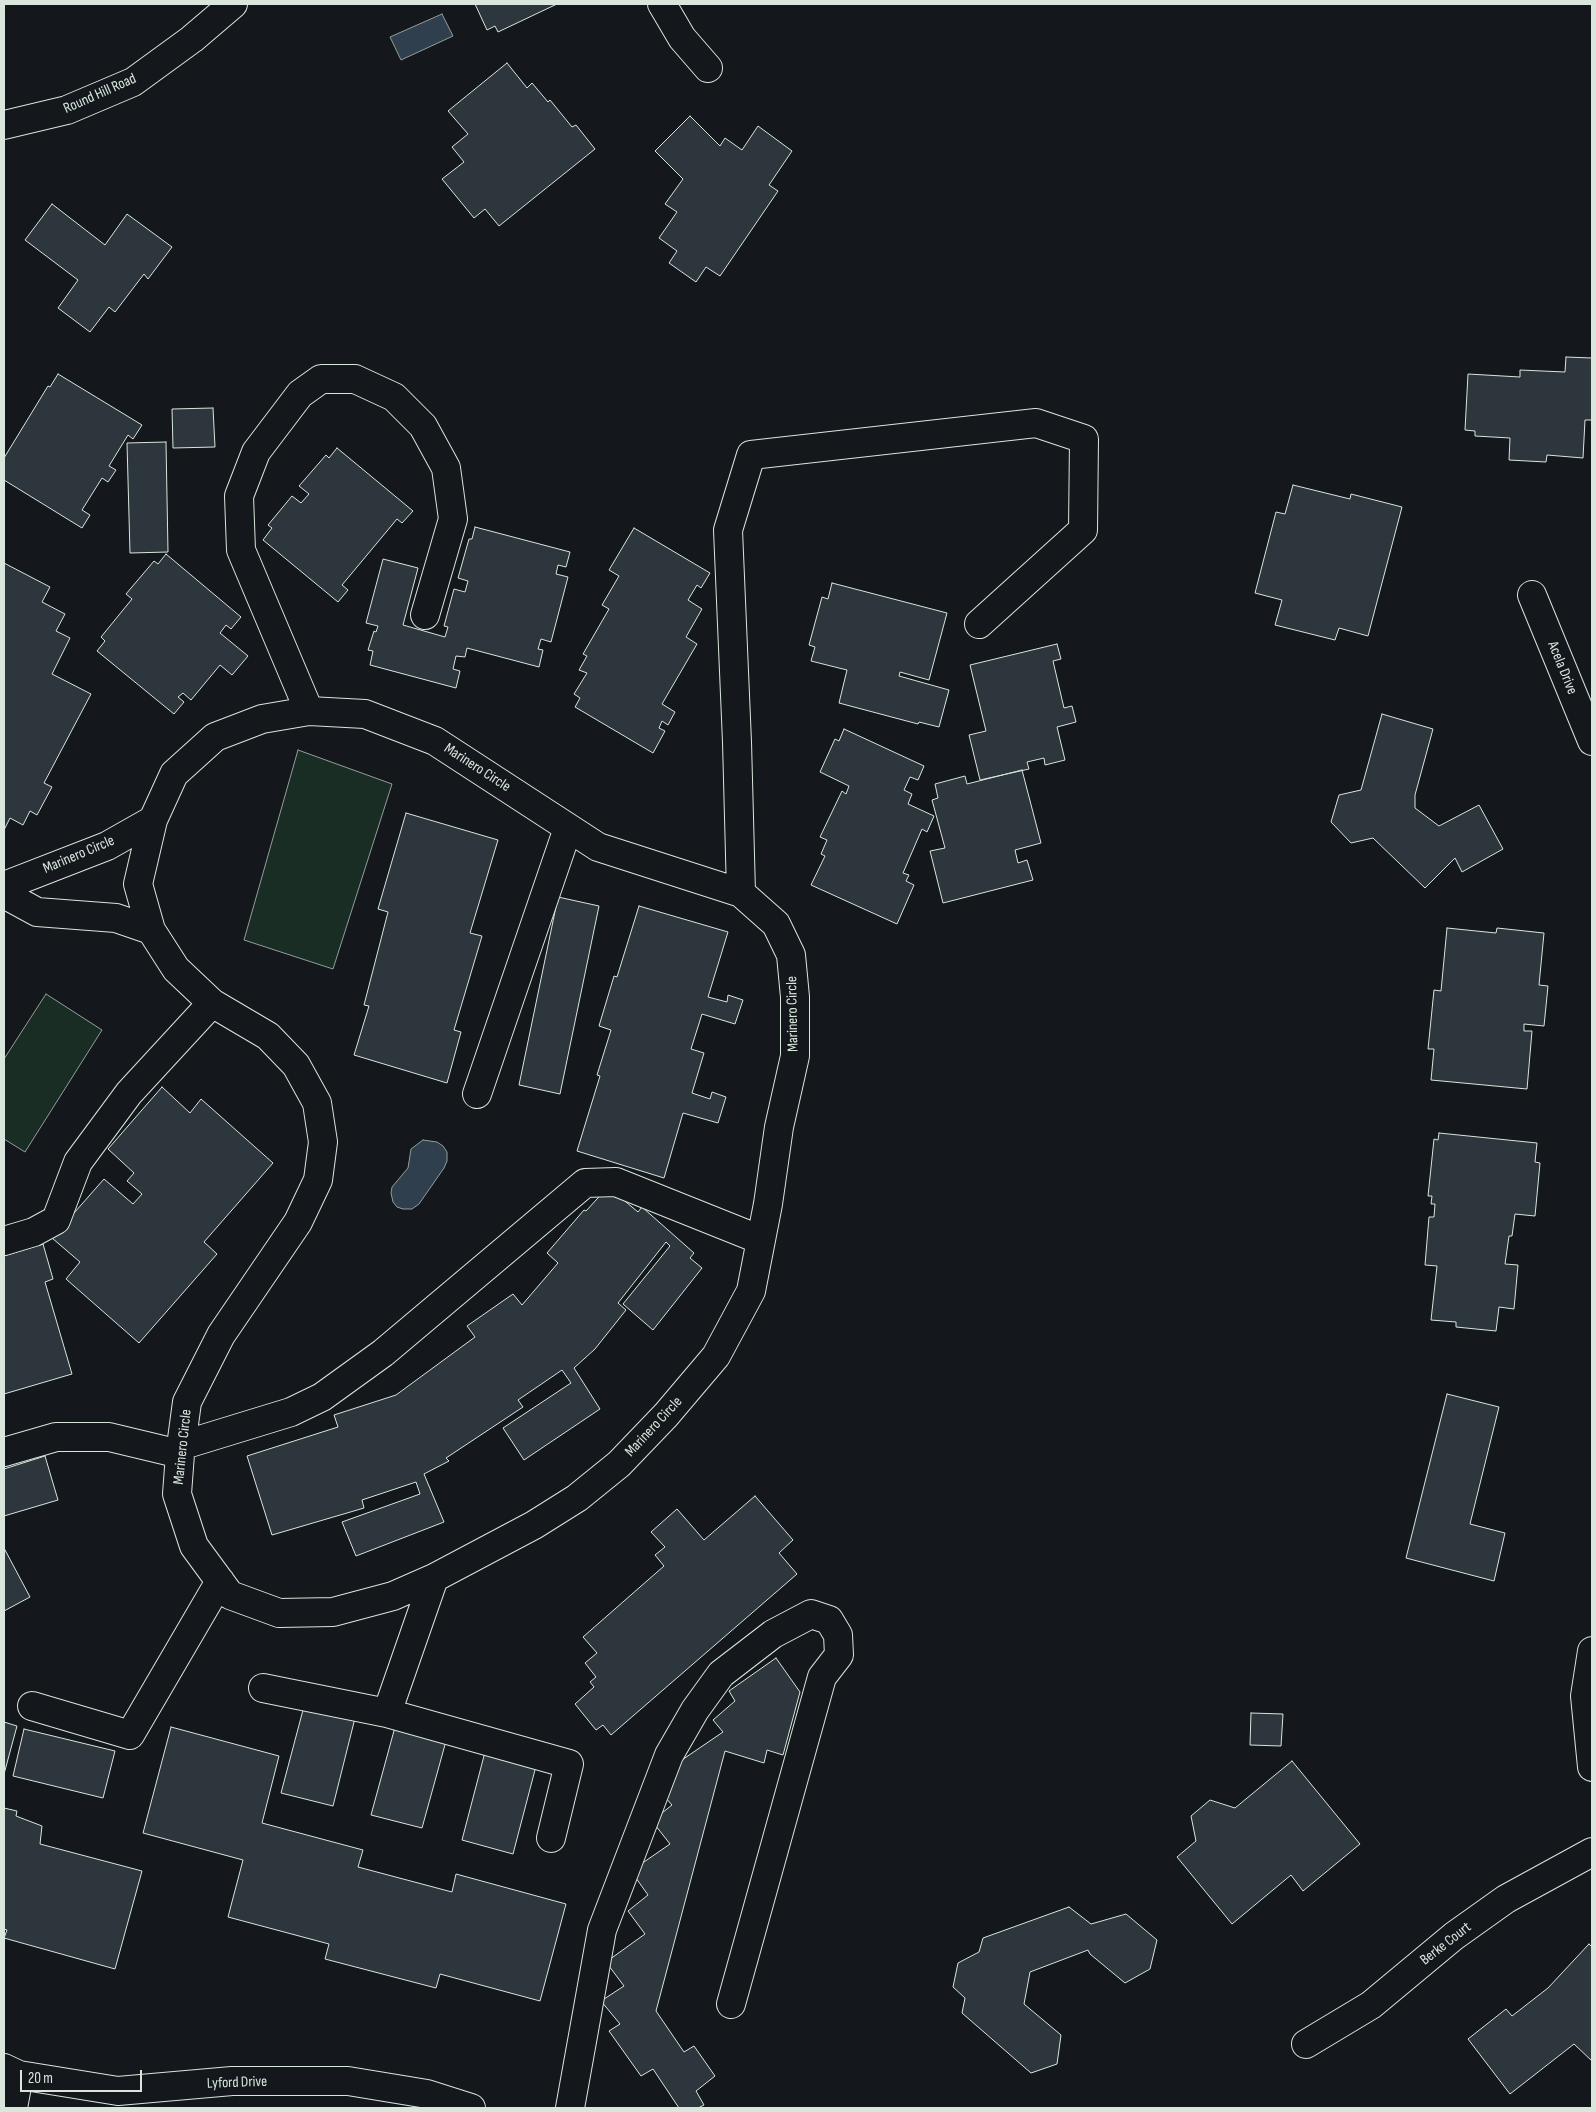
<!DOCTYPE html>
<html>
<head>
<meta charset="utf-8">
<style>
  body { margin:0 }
  #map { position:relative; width:1596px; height:2112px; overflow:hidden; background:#14181c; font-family:"Sofia Sans Condensed",sans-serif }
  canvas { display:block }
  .frame { position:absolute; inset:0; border:5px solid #d8e6dc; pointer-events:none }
  .scale { position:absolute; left:20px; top:2070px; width:122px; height:22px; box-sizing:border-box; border:2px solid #d8e6dc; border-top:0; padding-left:6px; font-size:15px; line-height:18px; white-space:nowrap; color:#d8e6dc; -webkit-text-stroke:4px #14181c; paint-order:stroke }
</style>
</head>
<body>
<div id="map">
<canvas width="1596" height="2112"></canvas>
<div class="frame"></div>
<div class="scale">20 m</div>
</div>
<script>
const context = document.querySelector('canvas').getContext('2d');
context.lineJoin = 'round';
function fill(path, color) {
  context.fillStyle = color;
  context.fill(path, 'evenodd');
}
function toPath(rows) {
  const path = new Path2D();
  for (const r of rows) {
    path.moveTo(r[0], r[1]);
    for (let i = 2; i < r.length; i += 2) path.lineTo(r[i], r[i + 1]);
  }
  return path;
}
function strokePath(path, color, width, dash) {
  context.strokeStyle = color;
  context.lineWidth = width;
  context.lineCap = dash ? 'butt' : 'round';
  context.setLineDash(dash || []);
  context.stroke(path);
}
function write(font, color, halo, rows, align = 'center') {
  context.font = font + ' "Sofia Sans Condensed",sans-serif';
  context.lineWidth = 4;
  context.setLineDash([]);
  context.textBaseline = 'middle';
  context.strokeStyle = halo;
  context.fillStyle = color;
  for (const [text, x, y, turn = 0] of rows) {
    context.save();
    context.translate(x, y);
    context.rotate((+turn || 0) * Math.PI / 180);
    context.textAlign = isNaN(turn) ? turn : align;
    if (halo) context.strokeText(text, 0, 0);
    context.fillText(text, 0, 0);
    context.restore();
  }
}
const green = toPath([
  [298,750,392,784,333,969,244,940,298,750],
  [46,994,102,1030,25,1152,4,1139,4,1059,46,994]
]);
fill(green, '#1a2d24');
strokePath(green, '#939e99', 1);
const water = toPath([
  [442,14,453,36,401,60,390,37,442,14],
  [423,1140,437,1142,443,1146,447,1152,447,1161,444,1168,419,1204,412,1209,403,1209,397,1207,393,1202,391,1193,392,1187,408,1168,411,1149,423,1140]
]);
fill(water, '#2f3f4d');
strokePath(water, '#939e99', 1);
const building = toPath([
  [475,4,557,4,498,32,495,26,487,30,475,4],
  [507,63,527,88,532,83,548,102,550,100,572,127,576,125,595,149,499,226,485,209,474,218,442,179,464,162,452,147,468,134,448,111,507,63],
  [690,116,720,146,725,138,742,150,758,126,792,151,769,185,778,191,720,276,706,267,696,282,669,263,677,251,659,238,677,212,665,204,683,179,655,151,690,116],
  [52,204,105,245,127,214,172,247,148,279,144,274,115,312,109,307,90,332,58,308,78,280,25,240,52,204],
  [1566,357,1592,358,1592,420,1585,420,1583,458,1547,455,1546,462,1509,460,1510,438,1475,436,1475,431,1465,430,1468,374,1520,377,1520,370,1565,372,1566,357],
  [58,374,142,425,133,439,128,435,109,466,116,470,108,482,102,478,82,510,90,515,82,528,4,480,4,458,48,386,50,387,58,374],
  [213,408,215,447,173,448,172,409,213,408],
  [166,442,168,552,130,553,127,443,166,442],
  [337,448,413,511,402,523,397,519,342,585,348,590,338,602,263,540,272,528,268,525,292,496,301,503,309,494,299,486,326,455,329,458,337,448],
  [1293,485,1350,499,1351,494,1402,507,1368,636,1339,628,1335,640,1275,625,1282,600,1255,593,1276,512,1285,514,1293,485],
  [475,527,570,552,566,567,558,565,556,574,568,577,551,642,541,639,538,649,543,650,539,667,467,648,465,657,456,656,453,669,460,671,456,688,370,665,373,651,368,650,374,631,376,632,378,626,366,623,383,559,418,568,403,625,445,637,448,627,444,626,454,589,465,592,468,581,458,578,469,539,472,539,475,527],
  [634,528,710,573,701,588,697,585,688,600,702,609,686,637,697,644,662,704,675,712,668,725,662,721,659,728,665,731,653,753,575,707,580,698,574,694,587,673,579,670,587,656,583,654,609,609,602,605,619,576,609,570,634,528],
  [166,554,241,617,231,629,226,625,220,633,248,656,232,675,220,665,191,700,183,693,178,697,184,702,174,714,97,651,105,641,101,637,132,599,126,594,154,561,158,564,166,554],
  [4,563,50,587,42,602,65,614,56,631,70,638,52,674,91,694,44,783,52,787,37,815,30,811,23,825,10,818,4,830,4,563],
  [832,583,947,613,929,680,900,672,899,676,949,690,939,727,919,722,918,724,839,703,847,670,811,661,815,647,809,645,822,597,828,599,832,583],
  [1057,644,1061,659,1053,661,1064,708,1072,706,1076,722,1057,727,1065,760,1045,765,1044,758,1027,762,1029,769,980,780,969,735,986,731,970,665,1057,644],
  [1382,714,1433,729,1415,795,1415,808,1439,826,1479,805,1503,849,1462,872,1455,858,1425,888,1373,838,1351,843,1331,822,1339,795,1361,790,1382,714],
  [844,729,924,766,918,780,910,777,904,790,912,794,908,804,934,816,927,832,922,829,903,873,909,875,906,881,914,885,897,924,811,885,825,856,821,854,827,840,820,837,842,791,846,794,849,786,820,772,835,739,839,741,844,729],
  [1022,770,1041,843,1015,850,1018,863,1027,860,1033,880,943,903,930,851,945,848,932,800,938,798,935,784,965,776,967,784,1022,770],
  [406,813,498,840,470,933,482,936,454,1030,461,1032,447,1083,354,1055,369,1006,364,1005,388,912,378,909,406,813],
  [558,897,599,906,560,1094,519,1085,558,897],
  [639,906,728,932,708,997,727,1002,728,995,743,1000,735,1024,702,1014,691,1049,704,1053,692,1093,710,1099,712,1092,726,1097,718,1123,683,1113,664,1178,577,1151,600,1076,597,1075,611,1030,599,1026,614,976,617,977,639,906],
  [1447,928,1496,933,1497,928,1544,933,1539,985,1548,986,1544,1026,1524,1024,1524,1031,1532,1031,1527,1089,1431,1080,1434,1049,1428,1049,1434,990,1441,991,1447,928],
  [162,1087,190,1113,201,1099,273,1163,204,1242,217,1254,139,1343,66,1279,80,1262,52,1238,104,1179,133,1204,142,1194,127,1181,134,1173,108,1149,162,1087],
  [1439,1133,1537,1143,1535,1162,1540,1163,1535,1216,1515,1214,1512,1236,1509,1236,1505,1264,1518,1265,1514,1309,1499,1307,1496,1331,1456,1327,1456,1322,1431,1320,1437,1266,1425,1265,1429,1217,1434,1217,1435,1204,1431,1204,1432,1196,1428,1196,1434,1139,1438,1140,1439,1133],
  [608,1187,638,1212,642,1207,694,1253,690,1258,702,1268,653,1330,623,1304,670,1246,666,1242,618,1303,626,1310,595,1349,574,1368,600,1409,524,1460,503,1428,571,1383,562,1370,518,1400,523,1407,446,1458,449,1461,424,1474,444,1522,356,1556,342,1522,420,1494,416,1482,362,1500,364,1508,272,1535,247,1456,338,1427,334,1415,396,1395,475,1337,467,1326,513,1294,522,1305,558,1263,547,1253,584,1210,586,1211,608,1187],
  [43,1244,53,1279,45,1282,72,1374,4,1394,4,1256,43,1244],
  [1447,1394,1499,1407,1470,1524,1505,1533,1494,1581,1406,1558,1447,1394],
  [45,1456,58,1500,4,1516,4,1469,45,1456],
  [755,1496,793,1540,779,1553,797,1574,611,1735,603,1725,596,1730,575,1704,594,1687,590,1682,596,1677,585,1663,597,1653,583,1637,664,1566,655,1555,665,1547,651,1532,677,1509,704,1540,755,1496],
  [4,1548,30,1597,4,1611,4,1548],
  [776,1658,800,1692,783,1755,767,1750,764,1763,725,1751,656,2011,684,2052,694,2046,715,2076,696,2091,704,2105,698,2108,679,2108,653,2069,641,2076,609,2031,620,2024,601,2001,624,1986,606,1962,645,1934,628,1911,648,1895,631,1871,670,1844,652,1821,672,1805,651,1781,723,1732,713,1720,735,1701,729,1691,776,1658],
  [303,1710,355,1718,333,1806,281,1793,303,1710],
  [1251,1713,1283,1714,1281,1746,1250,1745,1251,1713],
  [4,1722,17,1726,4,1774,4,1722],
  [171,1727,279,1756,262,1823,363,1850,358,1867,452,1892,456,1874,566,1904,540,2001,440,1974,436,1988,325,1959,329,1944,228,1917,243,1860,143,1833,171,1727],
  [395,1727,446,1741,422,1828,371,1815,395,1727],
  [24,1729,115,1751,103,1798,13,1776,24,1729],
  [485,1752,536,1766,513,1854,462,1840,485,1752],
  [1292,1761,1360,1844,1303,1891,1291,1875,1232,1924,1177,1857,1196,1841,1191,1816,1210,1800,1235,1808,1292,1761],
  [4,1808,17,1811,16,1816,42,1826,40,1844,142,1871,115,1969,4,1938,7,1930,4,1929,4,1808],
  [1069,1907,1091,1924,1126,1914,1157,1940,1150,1969,1125,1983,1090,1954,1088,1950,1030,1972,1024,2004,1061,2035,1057,2064,1031,2073,962,2013,965,1998,953,1987,958,1963,979,1952,983,1938,1069,1907],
  [1589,1944,1592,1947,1592,2061,1574,2044,1510,2094,1468,2039,1506,2009,1512,2016,1548,1988,1589,1944]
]);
fill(building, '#2c363c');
strokePath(building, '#d8e6dc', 1);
const minor = toPath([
  [662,4,682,38,708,68],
  [4,125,67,110,133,82,192,39,233,4],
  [1532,595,1592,741],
  [309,711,365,714,435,741,598,847,741,893,776,924,791,955,795,997,795,1056,779,1127,768,1204,751,1291,716,1356,666,1415,619,1464,577,1498,534,1525,434,1578,393,1596,333,1612,279,1613,230,1595,194,1546,177,1494,180,1454,187,1402,221,1335,298,1222,318,1180,323,1142,317,1103,296,1065,268,1036,212,1003,176,969,151,930,138,884,153,820,174,774,215,737,262,719,309,711],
  [309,711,241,550,239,496,256,452,300,394,321,379,355,379,394,397,423,426,446,468,453,519,425,615],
  [4,886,107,846,153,820],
  [741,893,737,742,728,530,751,455,1036,423,1084,439,1083,530,979,624],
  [4,894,37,912,116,918,151,930],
  [477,1094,568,828],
  [4,1241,34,1232,56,1220,78,1162,129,1093,212,1003],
  [180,1446,291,1412,322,1397,383,1353,585,1183,616,1182,761,1240],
  [4,1452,56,1437,109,1437,180,1454],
  [434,1578,387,1713,569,1764,551,1838],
  [1592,1651,1585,1696,1592,1767],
  [263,1688,387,1713],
  [32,1706,130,1735,220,1581],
  [1306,2044,1371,2005,1454,1936,1506,1899,1592,1852],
  [4,2068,19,2075,118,2091,232,2081,348,2081,427,2094,471,2108],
  [13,2108,19,2075],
  [570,2108,602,1930,669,1755,695,1710,721,1674,773,1634,811,1614,829,1620,838,1635,839,1655,822,1677,731,2004]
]);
strokePath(minor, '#d8e6dc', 30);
strokePath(minor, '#14181c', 28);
write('15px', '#d8e6dc', '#14181c', [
  ["Round Hill Road",100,94,-24],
  ["Acela Drive",1562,668,68],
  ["Marinero Circle",477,768,33],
  ["Marinero Circle",79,855,-23],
  ["Marinero Circle",793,1014,-91],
  ["Marinero Circle",654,1427,-47],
  ["Marinero Circle",183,1447,-84],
  ["Berke Court",1446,1944,-38],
  ["Lyford Drive",237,2083,-2]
]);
</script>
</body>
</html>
